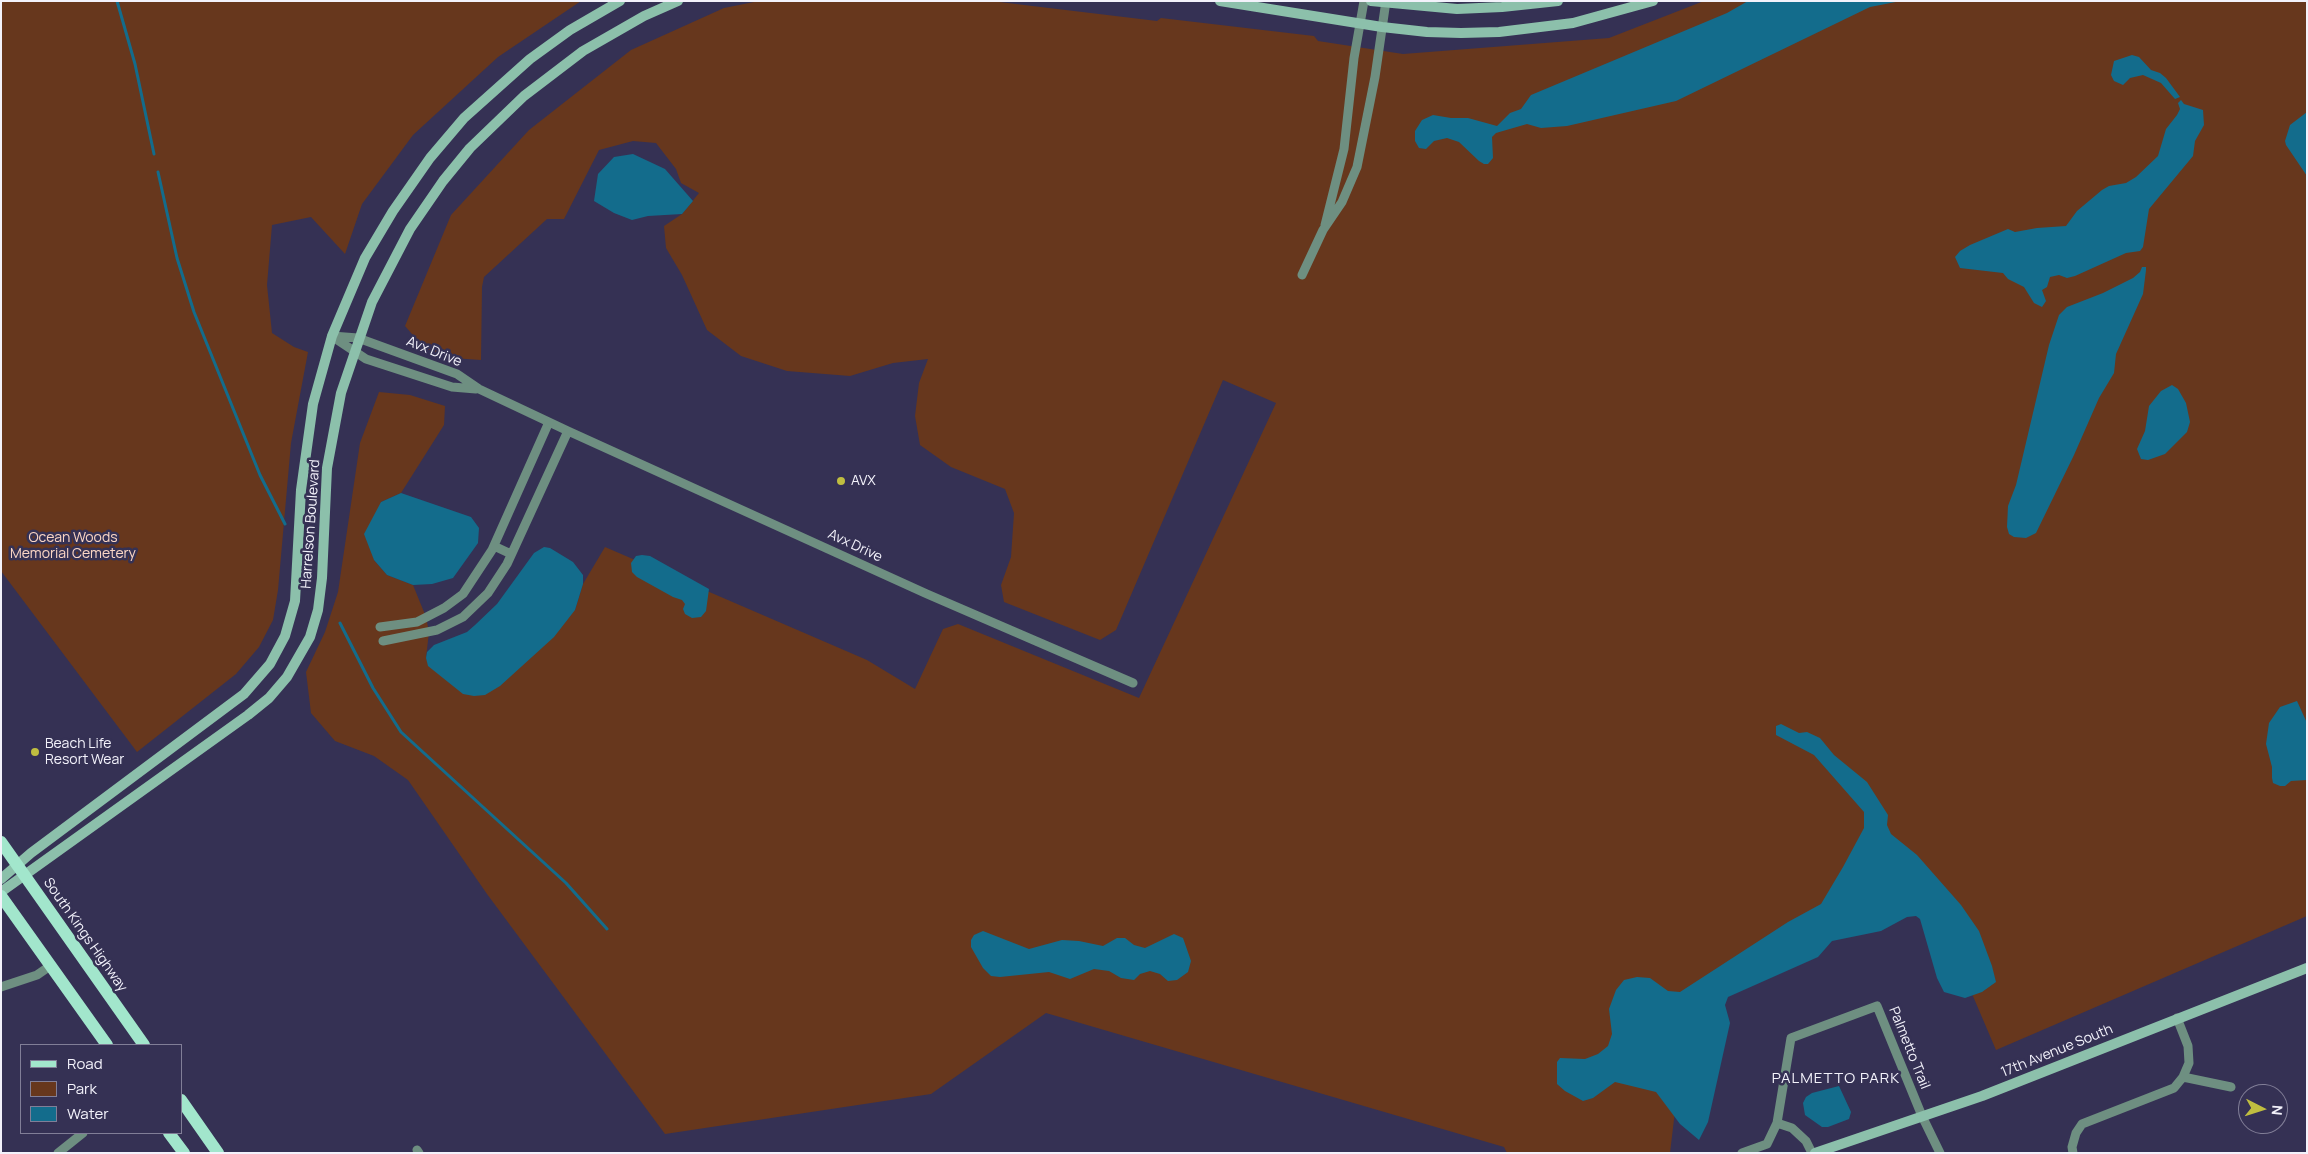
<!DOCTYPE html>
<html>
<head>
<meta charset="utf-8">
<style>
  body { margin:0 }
  #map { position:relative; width:2308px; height:1154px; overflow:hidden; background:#353154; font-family:Manrope,sans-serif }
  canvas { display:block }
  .frame { position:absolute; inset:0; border:2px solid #f3f2fb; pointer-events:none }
  .legend { position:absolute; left:20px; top:1044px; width:162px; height:90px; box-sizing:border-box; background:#353154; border:1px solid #817e97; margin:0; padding:6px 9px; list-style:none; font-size:15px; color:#f3f2fb }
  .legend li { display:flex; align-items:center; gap:10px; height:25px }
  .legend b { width:25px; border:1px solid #817e97 }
  .north { position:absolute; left:2238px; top:1084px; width:50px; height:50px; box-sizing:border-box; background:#353154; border:1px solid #817e97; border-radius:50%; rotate:95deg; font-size:14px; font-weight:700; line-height:20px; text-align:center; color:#f3f2fb }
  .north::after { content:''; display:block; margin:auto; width:18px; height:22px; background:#c0be40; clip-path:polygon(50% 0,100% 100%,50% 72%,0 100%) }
</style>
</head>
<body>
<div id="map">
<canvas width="2308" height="1154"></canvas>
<div class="frame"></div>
<ul class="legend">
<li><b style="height:6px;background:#a2e6cc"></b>Road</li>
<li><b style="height:14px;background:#67371d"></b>Park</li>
<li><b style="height:14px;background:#136c8c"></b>Water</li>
</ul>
<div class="north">N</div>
</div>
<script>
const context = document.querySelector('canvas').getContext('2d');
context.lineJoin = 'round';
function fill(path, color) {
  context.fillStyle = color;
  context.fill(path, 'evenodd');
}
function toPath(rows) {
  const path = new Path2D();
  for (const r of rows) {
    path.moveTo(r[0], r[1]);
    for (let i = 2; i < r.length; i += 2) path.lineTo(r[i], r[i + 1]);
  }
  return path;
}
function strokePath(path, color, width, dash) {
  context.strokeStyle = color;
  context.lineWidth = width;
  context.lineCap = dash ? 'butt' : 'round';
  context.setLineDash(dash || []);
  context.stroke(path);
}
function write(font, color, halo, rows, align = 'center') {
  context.font = font + ' Manrope,sans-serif';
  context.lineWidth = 5;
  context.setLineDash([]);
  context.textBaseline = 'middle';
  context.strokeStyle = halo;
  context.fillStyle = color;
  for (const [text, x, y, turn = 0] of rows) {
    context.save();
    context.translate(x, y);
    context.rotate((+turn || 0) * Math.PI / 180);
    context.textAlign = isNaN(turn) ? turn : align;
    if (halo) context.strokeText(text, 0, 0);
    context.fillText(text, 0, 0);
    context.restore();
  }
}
fill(toPath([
  [1,1,581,1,498,57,413,135,362,204,345,254,311,217,272,225,267,285,272,333,294,347,308,352,291,443,278,590,273,620,259,647,236,674,137,752,1,571],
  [759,1,991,1,1157,21,1161,18,1314,36,1318,41,1403,54,1609,38,1704,1,2307,1,2307,916,1996,1050,1925,884,1689,993,1670,1153,1507,1153,1504,1147,1046,1013,931,1094,665,1134,487,894,408,780,374,756,335,741,311,713,306,672,325,632,338,592,360,443,379,392,410,395,445,406,444,425,401,493,381,502,374,560,387,575,413,585,426,617,429,632,426,658,575,610,583,584,605,547,867,660,915,689,943,629,958,624,1139,698,1276,403,1223,380,1116,630,1100,640,1004,602,1001,585,1011,557,1014,513,1005,489,951,467,920,445,915,416,919,383,928,359,893,363,850,376,787,371,741,356,707,330,682,275,666,248,664,226,682,214,699,193,681,183,676,169,656,143,633,141,599,150,564,219,547,219,484,277,482,287,481,360,452,358,424,348,405,326,451,215,529,130,631,50,724,8]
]), '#67371d');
fill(toPath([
  [1748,1,1901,1,1870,7,1676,101,1567,126,1541,128,1527,124,1496,133,1492,137,1493,158,1488,164,1484,164,1479,161,1459,142,1447,138,1434,141,1426,149,1419,148,1415,141,1415,131,1422,120,1433,115,1451,118,1468,118,1497,126,1510,113,1521,109,1531,95,1727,13],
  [2132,55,2139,57,2151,70,2160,73,2166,78,2180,97,2175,99,2161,83,2143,75,2130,78,2123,85,2114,81,2111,75,2114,61],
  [2181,100,2184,104,2203,110,2204,125,2195,141,2193,156,2149,209,2143,247,2140,251,2126,253,2075,276,2067,278,2059,275,2050,277,2047,287,2042,290,2046,301,2042,307,2034,303,2024,287,2008,279,2003,273,1960,268,1955,257,1960,251,1970,245,2008,229,2015,232,2037,228,2066,226,2077,211,2102,190,2109,186,2126,183,2136,177,2158,156,2166,129,2177,115,2180,109,2178,103],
  [2307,112,2307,176,2286,145,2285,141,2290,125],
  [633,154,665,169,693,201,682,214,648,216,632,220,614,213,594,201,598,174,614,157],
  [2142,267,2146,267,2146,270,2143,294,2116,354,2114,373,2099,398,2074,455,2036,533,2026,538,2014,537,2009,534,2007,527,2008,506,2016,485,2049,345,2059,315,2067,307,2103,293,2133,278,2140,272],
  [2172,385,2178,389,2186,403,2190,422,2187,432,2165,454,2148,460,2141,459,2137,449,2145,431,2149,406,2161,391],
  [401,493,471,517,479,528,478,543,453,578,432,584,413,585,387,575,374,560,364,534,381,502],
  [544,547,550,548,573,562,583,575,583,584,575,610,554,637,500,686,485,695,474,696,463,694,428,666,426,658,427,652,434,645,467,632,475,625,497,604,534,553],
  [642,555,650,556,709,589,706,611,701,617,692,618,685,614,683,609,685,604,682,600,673,597,637,577,632,572,631,563,636,556],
  [2297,701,2307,723,2307,780,2291,781,2285,786,2280,786,2273,783,2272,778,2272,767,2266,744,2269,723,2280,707],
  [1781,724,1799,733,1807,732,1820,738,1834,755,1867,782,1888,815,1887,825,1891,834,1917,855,1961,905,1979,931,1992,966,1996,982,1982,992,1965,998,1944,992,1937,978,1920,919,1916,916,1907,917,1881,931,1832,941,1818,957,1728,997,1725,1005,1730,1023,1708,1122,1699,1140,1680,1124,1656,1092,1615,1082,1593,1098,1583,1101,1565,1091,1557,1084,1557,1062,1560,1058,1585,1059,1598,1054,1608,1046,1612,1034,1609,1009,1616,990,1624,980,1637,977,1650,978,1668,991,1680,992,1788,922,1821,904,1843,867,1864,828,1864,812,1814,755,1776,735,1776,726],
  [983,931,1029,949,1062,940,1079,941,1103,946,1117,938,1125,938,1134,945,1145,948,1174,934,1183,938,1191,961,1188,972,1177,980,1168,981,1160,974,1150,971,1140,974,1134,980,1121,978,1109,971,1094,969,1070,979,1049,972,1000,977,991,976,983,968,971,947,971,940,974,935],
  [1839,1086,1851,1112,1849,1119,1828,1127,1822,1127,1805,1115,1803,1103,1806,1097,1812,1093]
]), '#136c8c');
strokePath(toPath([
  [117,1,135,64,154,154],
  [158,172,177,258,194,312,260,475,285,524],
  [340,623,373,688,401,732,566,883,607,929]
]), '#136c8c', 3);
strokePath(toPath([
  [1325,225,1344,149,1354,58,1364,1],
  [1302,275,1323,230,1342,202,1357,167,1375,77,1386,1],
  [332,336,358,338,457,374,479,389,568,431,927,594,1133,683],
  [333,337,366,359,452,387,476,389],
  [494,546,511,554],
  [380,627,417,622,444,608,463,594,492,550,549,422],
  [383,641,437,630,463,617,488,593,507,564,568,431],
  [1,987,37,975,50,966],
  [2183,1077,2231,1087],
  [1777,1123,1792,1128,1806,1141,1812,1153],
  [417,1150,419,1153],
  [58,1153,83,1133],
  [1742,1153,1767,1144,1777,1123,1791,1038,1877,1006,1922,1116,1940,1153],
  [2073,1153,2072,1147,2076,1133,2082,1124,2174,1088,2183,1077,2189,1063,2188,1046,2177,1018]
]), '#6e8f81', 9);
strokePath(toPath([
  [1220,1,1382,27,1427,32,1461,33,1499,32,1573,23,1653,1],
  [1371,1,1457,9,1502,7,1558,1],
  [1,879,31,853,244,694,270,664,285,636,295,601,301,490,313,404,332,336,365,258,393,211,430,158,464,118,530,59,570,30,620,1],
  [1,892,248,715,269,698,287,677,310,637,318,610,322,578,327,468,341,393,372,302,410,229,443,181,470,148,524,96,583,51,644,16,678,1],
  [1815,1153,1982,1096,2307,968]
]), '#8cc0ab', 10);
strokePath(toPath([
  [1,842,144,1045],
  [1,896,107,1045],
  [181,1100,218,1153],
  [169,1133,184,1153]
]), '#a2e6cc', 12);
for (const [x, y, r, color] of [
  [841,481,5,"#c0be40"],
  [35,752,5,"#c0be40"]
]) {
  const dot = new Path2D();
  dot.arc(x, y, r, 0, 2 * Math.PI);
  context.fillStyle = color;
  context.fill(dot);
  strokePath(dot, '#353154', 2);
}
write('14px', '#f3f2fb', '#353154', [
  ["Avx Drive",434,352,22],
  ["Harrelson Boulevard",311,524,-86],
  ["Avx Drive",855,546,25],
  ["South Kings Highway",85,935,55],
  ["Palmetto Trail",1909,1048,68],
  ["17th Avenue South",2057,1051,-22]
]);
write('14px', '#f3f2fb', '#353154', [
  ["AVX",851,481],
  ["Beach Life",45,744],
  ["Resort Wear",45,760]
], 'left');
write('14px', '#fbd6c4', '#353154', [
  ["Ocean Woods",73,538],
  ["Memorial Cemetery",73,554]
]);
context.letterSpacing = '1px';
write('15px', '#f3f2fb', '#353154', [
  ["PALMETTO PARK",1836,1079]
]);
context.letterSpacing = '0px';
</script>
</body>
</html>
